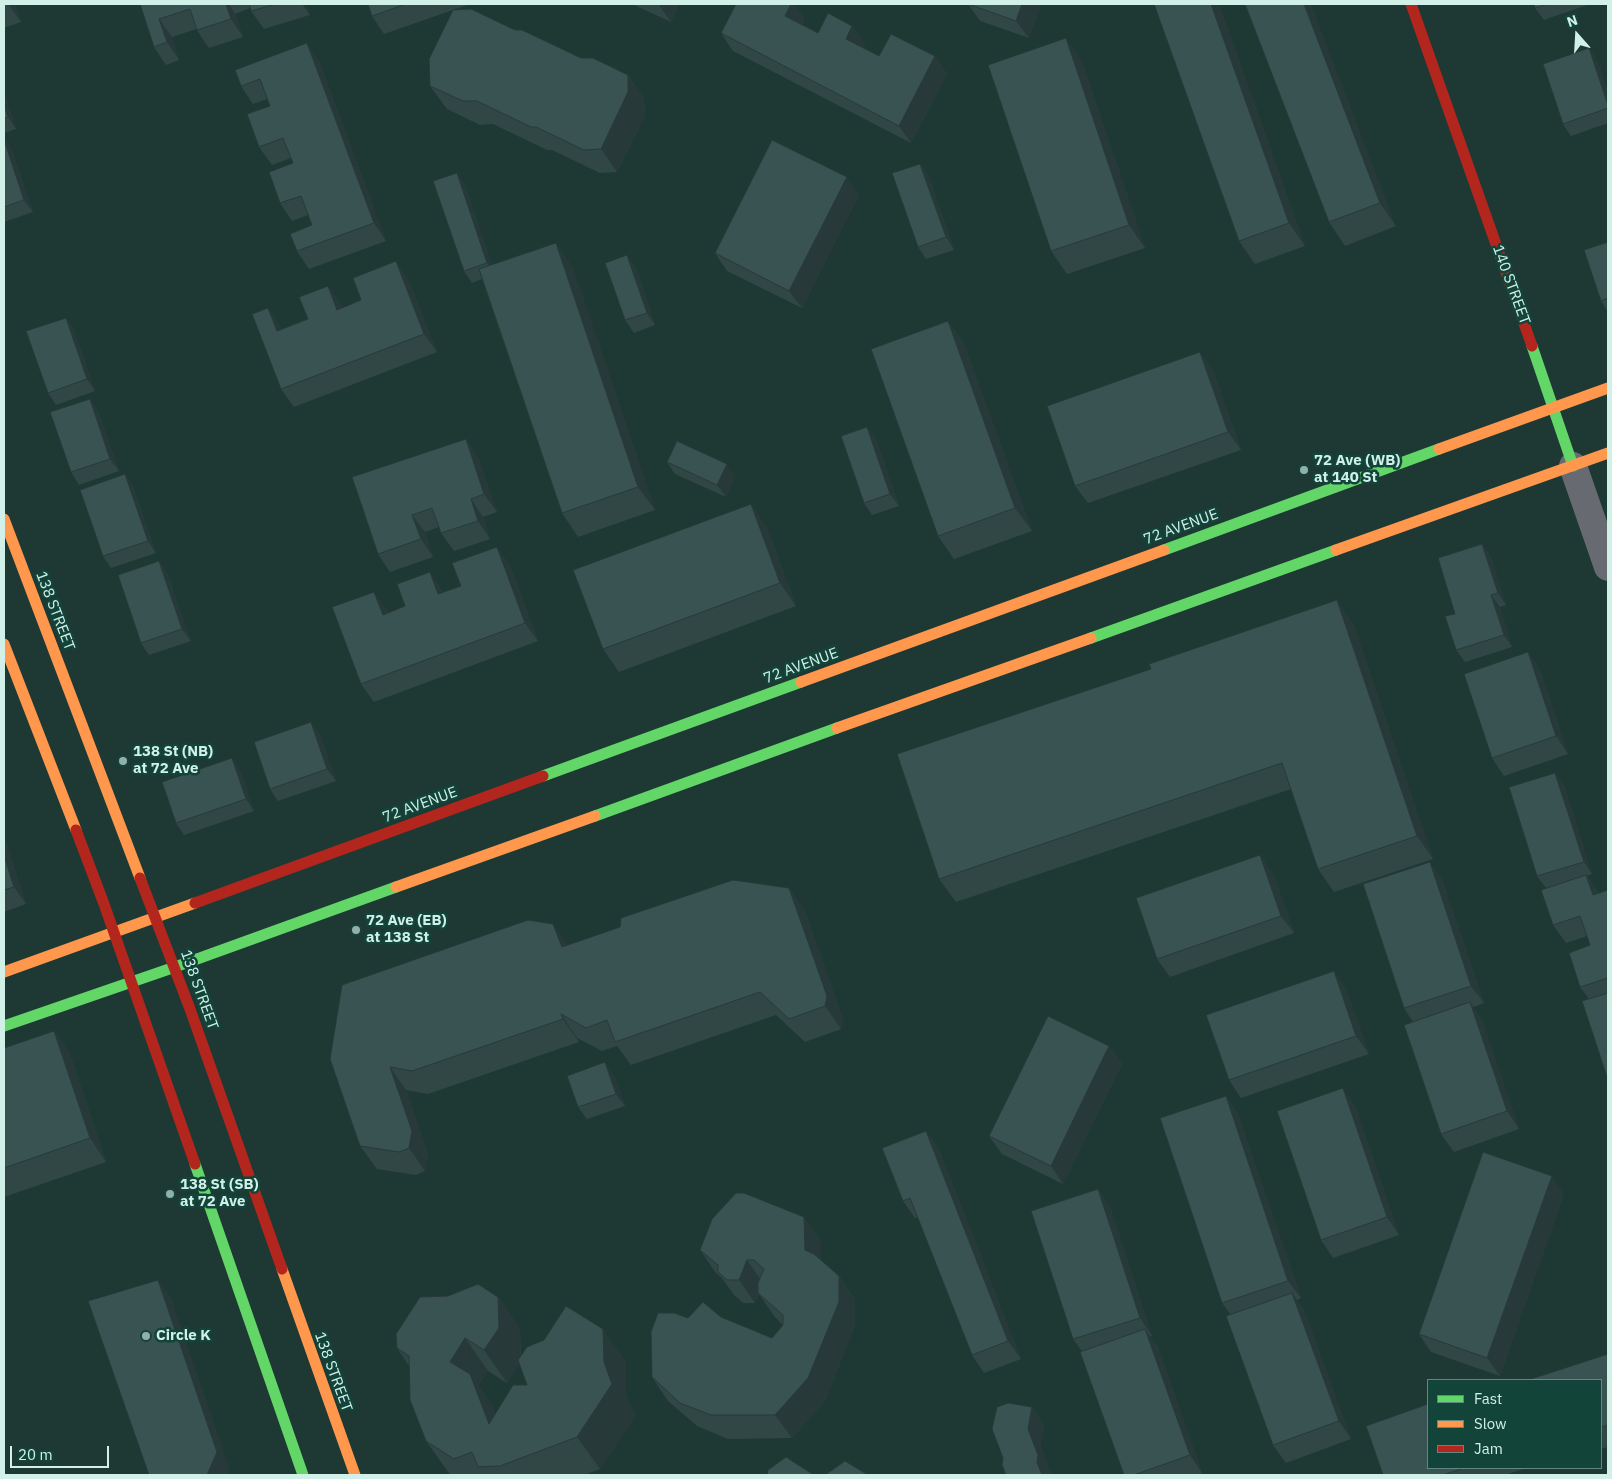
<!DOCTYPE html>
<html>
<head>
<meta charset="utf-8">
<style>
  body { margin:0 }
  #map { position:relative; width:1612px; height:1479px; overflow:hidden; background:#1e3934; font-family:"IBM Plex Sans",sans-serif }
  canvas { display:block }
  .frame { position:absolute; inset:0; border:5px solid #d1f0e8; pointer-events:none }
  .legend { position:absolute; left:1427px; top:1379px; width:175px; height:90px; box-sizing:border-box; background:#13443a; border:1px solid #5f8980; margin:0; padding:6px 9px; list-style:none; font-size:15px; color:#d1f0e8 }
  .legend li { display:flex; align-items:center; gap:10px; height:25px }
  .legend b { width:25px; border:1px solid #5f8980 }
  .north { position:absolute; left:1552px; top:10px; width:50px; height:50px; -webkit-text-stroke:4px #13443a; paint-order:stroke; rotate:341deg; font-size:14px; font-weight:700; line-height:20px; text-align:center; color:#d1f0e8 }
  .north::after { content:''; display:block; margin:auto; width:18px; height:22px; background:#d1f0e8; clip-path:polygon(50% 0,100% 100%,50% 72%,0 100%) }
  .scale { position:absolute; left:10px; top:1446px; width:99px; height:22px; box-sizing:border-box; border:2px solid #d1f0e8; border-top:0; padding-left:6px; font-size:15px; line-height:18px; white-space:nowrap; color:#d1f0e8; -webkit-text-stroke:4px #13443a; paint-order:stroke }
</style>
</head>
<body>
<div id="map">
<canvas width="1612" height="1479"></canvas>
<div class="frame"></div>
<ul class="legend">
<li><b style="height:6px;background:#63d668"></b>Fast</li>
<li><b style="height:6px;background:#ff974d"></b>Slow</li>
<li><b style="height:6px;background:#b3261e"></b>Jam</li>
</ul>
<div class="north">N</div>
<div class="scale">20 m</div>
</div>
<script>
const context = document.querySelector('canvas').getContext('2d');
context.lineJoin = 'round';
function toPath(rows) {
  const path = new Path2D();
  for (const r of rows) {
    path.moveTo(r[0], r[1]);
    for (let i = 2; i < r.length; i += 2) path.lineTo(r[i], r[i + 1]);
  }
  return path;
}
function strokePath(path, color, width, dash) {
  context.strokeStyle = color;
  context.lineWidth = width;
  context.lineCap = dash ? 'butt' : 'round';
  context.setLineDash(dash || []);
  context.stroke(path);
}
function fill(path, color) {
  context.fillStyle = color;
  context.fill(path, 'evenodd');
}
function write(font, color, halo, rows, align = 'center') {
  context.font = font + ' "IBM Plex Sans",sans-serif';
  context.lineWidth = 5;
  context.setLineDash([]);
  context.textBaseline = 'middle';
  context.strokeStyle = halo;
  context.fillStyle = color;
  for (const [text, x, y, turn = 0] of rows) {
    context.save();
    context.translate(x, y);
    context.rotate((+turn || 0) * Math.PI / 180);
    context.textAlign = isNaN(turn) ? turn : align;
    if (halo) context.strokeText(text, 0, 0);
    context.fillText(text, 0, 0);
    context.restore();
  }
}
strokePath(toPath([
  [1573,466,1608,567]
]), '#676a70', 28);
strokePath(toPath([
  [1532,346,1573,466],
  [1164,550,1439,449],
  [1091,638,1336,550],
  [543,776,801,682],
  [595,816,837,728],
  [4,1026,175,967,396,887],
  [195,1164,303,1475]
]), '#63d668', 11);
strokePath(toPath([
  [1439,449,1608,388],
  [4,519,140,878],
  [1336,550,1608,453],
  [4,644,76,830],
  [801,682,1164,550],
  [837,728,1091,638],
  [396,887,595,816],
  [4,972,195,903],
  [282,1269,355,1475]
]), '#ff974d', 11);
strokePath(toPath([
  [1411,4,1532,346],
  [76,830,104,904,195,1164],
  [140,878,190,1009,282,1269],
  [195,903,543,776]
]), '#b3261e', 11);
fill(toPath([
  [4,4,15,4,21,22,4,28],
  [140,4,306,4,310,15,264,29,251,11,250,8,235,14,243,37,209,48,196,29,172,37,179,60,166,65,154,47],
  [368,4,470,4,384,34,372,16],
  [632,4,679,4,671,22],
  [968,4,1041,4,1029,38,980,21],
  [1154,4,1219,4,1305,246,1255,264,1239,241],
  [1245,4,1396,226,1345,246,1329,222],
  [1534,4,1590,4,1544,20,1535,8],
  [805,18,802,24,818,33,852,26,865,44,863,47,879,56,935,56,947,74,911,143,733,51,721,33],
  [515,30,581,58,628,75,644,98,645,116,617,172,600,173,552,150,547,150,493,124,480,125,447,109,430,86],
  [1589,48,1597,61,1608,92,1608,123,1571,136,1563,124],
  [319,61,386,241,309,269,297,251,312,225,308,215,292,221,280,203,293,163,291,158,272,165,259,147,270,106,267,99,253,104,241,86,235,70],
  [1082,61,1145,248,1067,274,1051,251],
  [4,93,16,129,4,133],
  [4,138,11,148,33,212,4,222],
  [920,164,929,176,954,250,926,259,918,247],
  [457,173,465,185,492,265,572,266,655,510,578,537,562,513,482,279,472,283,464,271],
  [859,195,802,308,727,271,715,253],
  [1608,242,1608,312,1601,301],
  [636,267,655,325,634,333,625,320],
  [408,279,437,352,294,407,281,389,268,308,280,326,281,329,308,319,328,286,340,303,342,308,361,300],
  [66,318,74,330,95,391,56,405,48,393],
  [948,321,964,344,1032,531,954,559,938,536],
  [1213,370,1241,450,1088,503,1075,486],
  [90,399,98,411,119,471,79,485,71,472],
  [867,427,876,439,899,506,872,515,864,503],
  [478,457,497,512,483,517,490,539,454,551,441,533,439,527,425,532,433,557,390,572,378,554,352,477],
  [667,462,735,476,726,497,675,474],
  [133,486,156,553,111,568,103,556],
  [767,527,796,606,619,672,603,649],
  [1482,544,1491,556,1506,605,1500,607,1512,647,1465,662,1456,650,1455,614],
  [159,561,167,573,191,641,149,655,141,643],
  [510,565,538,641,374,702,361,684,387,609,388,613,405,606,442,590,443,593,461,586],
  [1353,623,1433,859,1334,892,1318,869,1291,789,956,902,939,879,1151,669],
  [1528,652,1540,670,1568,754,1504,776,1492,758],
  [320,734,336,781,278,801,270,789],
  [240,770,254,811,184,835,176,823],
  [1564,785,1592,874,1587,876,1599,894,1608,890,1608,1080,1589,999,1580,987,1590,945,1587,936,1566,943,1553,925,1546,888,1537,876],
  [4,836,26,904,4,912],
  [1273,873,1294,933,1170,977,1157,959],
  [1442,879,1484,1003,1473,1007,1482,1020,1519,1129,1454,1152,1441,1134,1413,1022,1404,1008],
  [789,888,805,911,843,1019,841,1029,805,1042,776,1015,631,1065,617,1046,602,1051,577,1038,579,1042,428,1094,406,1090,428,1154,425,1171,416,1175,377,1169,360,1146,330,1059,568,945],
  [1334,971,1346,989,1369,1054,1241,1098,1229,1080],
  [54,1031,70,1054,106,1162,4,1197,4,1048],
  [1109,1046,1122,1064,1063,1184,1002,1154,989,1136],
  [614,1075,625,1106,587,1119,578,1107],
  [1226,1096,1238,1114,1301,1298,1297,1300,1304,1310,1351,1439,1286,1463,1273,1445,1231,1315,1222,1303],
  [1355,1106,1399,1235,1333,1258,1321,1240],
  [926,1131,939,1149,1021,1359,984,1373,972,1355,918,1217,915,1218,903,1201],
  [1098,1189,1110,1207,1152,1336,1150,1336,1158,1347,1202,1473,1196,1475,1124,1475,1082,1351,1073,1339],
  [1564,1194,1500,1376,1431,1352,1419,1334],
  [821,1240,821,1260,839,1276,855,1299,855,1325,825,1401,792,1438,728,1439,697,1426,668,1401,652,1377,688,1318,721,1317,772,1338,783,1325,774,1316,759,1294,755,1303,743,1303,734,1295,721,1277,716,1273,700,1250],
  [498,1297,520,1329,521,1355,626,1362,626,1395,635,1416,600,1469,584,1475,452,1475,449,1473,426,1441,409,1366,397,1348],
  [519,1364,527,1385,495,1414,493,1407,478,1386,488,1371,507,1383],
  [1608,1354,1608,1447,1601,1449,1601,1380],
  [1428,1468,1526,1468,1505,1475,1383,1475]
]), '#304746');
fill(toPath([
  [8,4,15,4,21,22],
  [226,4,229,4,235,14,243,37,231,19],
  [302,4,306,4,310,15],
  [658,4,679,4,671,22],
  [791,4,795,4,805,18,797,33,785,16],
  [1022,4,1041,4,1029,38,1016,21],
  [1211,4,1219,4,1305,246,1289,223],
  [1304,4,1311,4,1396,226,1380,203],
  [159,19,172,37,179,60,167,42],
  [852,26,865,44,858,57,846,39],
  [1066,38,1082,61,1145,248,1129,225],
  [307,43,319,61,386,241,374,223],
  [1589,48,1597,61,1608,92,1608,105],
  [935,56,947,74,911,143,899,126],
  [628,75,644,98,645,116,617,172,601,149],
  [4,93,16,129,8,117,4,105],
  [4,138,11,148,33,212,24,200,4,140],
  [920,164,929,176,954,250,946,237],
  [457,173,465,185,496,275,487,263],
  [847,177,859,195,802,308,789,291],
  [556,243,572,266,655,510,638,487],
  [627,255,636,267,655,325,647,313],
  [396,261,408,279,437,352,424,334],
  [328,286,340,303,350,328,337,310],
  [268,308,280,326,289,349,277,331],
  [66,318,74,330,95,391,87,379],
  [948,321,964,344,1032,531,1015,508],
  [1200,352,1213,370,1241,450,1228,432],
  [90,399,98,411,119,471,110,459],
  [867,427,876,439,899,506,890,494],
  [466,439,478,457,497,512,484,494],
  [727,464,735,476,726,497,717,485],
  [125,474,133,486,156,553,148,541],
  [471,499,483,517,490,539,478,521],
  [751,504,767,527,796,606,780,583],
  [412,515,425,532,433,557,421,539],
  [1482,544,1491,556,1506,605,1498,593],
  [497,547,510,565,538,641,525,623],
  [159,561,167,573,191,641,182,629],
  [430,572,442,590,451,612,438,594],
  [374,592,387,609,395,633,383,615],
  [1491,595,1500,607,1512,647,1504,635],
  [1337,600,1353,623,1433,859,1417,836],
  [1528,652,1540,670,1568,754,1556,736],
  [311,722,320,734,336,781,327,769],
  [232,758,240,770,254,811,246,799],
  [1555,773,1564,785,1592,874,1584,862],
  [4,836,26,904,14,887,4,856],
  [1260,855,1273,873,1294,933,1281,916],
  [1430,862,1442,879,1484,1003,1471,986],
  [1586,875,1598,893,1605,913,1593,895],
  [789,888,805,911,843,1019,841,1029,825,1006],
  [553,924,569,947,562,947],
  [1334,971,1346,989,1369,1054,1356,1036],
  [1470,1002,1482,1020,1519,1129,1507,1111],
  [561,1014,577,1038,579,1042,563,1019],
  [54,1031,70,1054,106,1162,90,1138],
  [1109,1046,1122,1064,1063,1184,1051,1166],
  [605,1062,614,1075,625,1106,616,1094],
  [390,1067,406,1090,428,1154,425,1171,409,1148],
  [1343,1088,1355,1106,1399,1235,1387,1217],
  [1226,1096,1238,1114,1301,1298,1288,1281],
  [926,1131,939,1149,1021,1359,1008,1341],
  [1552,1176,1564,1194,1500,1376,1487,1358],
  [1098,1189,1110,1207,1152,1336,1140,1318],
  [804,1217,821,1240,821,1273,805,1250],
  [747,1260,763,1283,755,1303,739,1280],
  [839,1276,855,1299,855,1325,825,1401,792,1438,775,1415],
  [158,1280,171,1298,230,1469,227,1475,207,1475],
  [1292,1293,1304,1310,1351,1439,1339,1421],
  [498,1297,520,1329,521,1361,507,1383,484,1350],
  [603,1329,626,1362,626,1395,635,1416,600,1469,577,1437,604,1362],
  [1145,1329,1158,1347,1202,1473,1190,1455],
  [465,1338,488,1371,478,1386,493,1407,511,1456,489,1424,450,1362],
  [1032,1407,1045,1425,1041,1446,1051,1473,1051,1475,1042,1475,1037,1462,1028,1429]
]), '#273a39');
const building = toPath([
  [140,4,226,4,231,19,197,30,190,9,159,19,167,42,154,47,140,4],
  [249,4,276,4,251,11,249,4],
  [368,4,406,4,372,16,368,4],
  [736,4,791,4,785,16,818,33,828,13,852,26,846,39,879,56,891,34,935,56,899,126,721,33,736,4],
  [968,4,1022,4,1016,21,968,4],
  [1154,4,1211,4,1289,223,1239,241,1154,4],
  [1245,4,1304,4,1380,203,1329,222,1245,4],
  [1534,4,1547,4,1535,8,1534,4],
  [471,9,515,30,522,30,581,58,593,58,628,75,628,92,601,149,584,150,536,127,531,127,477,101,463,101,430,86,429,59,453,10,471,9],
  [1066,38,1129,225,1051,251,988,65,1066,38],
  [307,43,374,223,297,251,290,234,312,225,301,196,280,203,269,172,293,163,283,138,259,147,247,114,270,106,260,79,241,86,235,70,307,43],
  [1589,48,1608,105,1608,108,1563,124,1543,64,1589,48],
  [4,105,8,117,4,118,4,105],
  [4,140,24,200,4,207,4,140],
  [772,140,847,177,789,291,715,253,772,140],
  [920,164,946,237,918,247,892,173,920,164],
  [457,173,487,263,464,271,433,181,457,173],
  [1608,242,1608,298,1601,301,1584,250,1608,242],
  [556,243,638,487,562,513,479,269,556,243],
  [627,255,647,313,625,320,605,263,627,255],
  [396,261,424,334,281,389,252,314,268,308,277,331,308,319,299,297,328,286,337,310,361,300,353,278,396,261],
  [66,318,87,379,48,393,26,331,66,318],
  [948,321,1015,508,938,536,871,349,948,321],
  [1200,352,1228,432,1075,486,1047,406,1200,352],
  [90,399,110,459,71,472,50,412,90,399],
  [867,427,890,494,864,503,841,436,867,427],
  [466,439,484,494,471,499,478,521,441,533,432,508,412,515,421,539,378,554,352,477,466,439],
  [677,441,727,464,717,485,667,462,677,441],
  [125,474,148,541,103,556,80,490,125,474],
  [751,504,780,583,603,649,573,570,751,504],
  [1482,544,1498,593,1491,595,1504,635,1456,650,1445,616,1455,614,1438,558,1482,544],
  [497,547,525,623,361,684,332,607,374,592,383,615,405,606,397,584,430,572,438,594,461,586,452,563,497,547],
  [159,561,182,629,141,643,118,575,159,561],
  [1337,600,1417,836,1318,869,1282,763,939,879,897,754,1151,669,1149,664,1337,600],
  [1528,652,1556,736,1492,758,1464,674,1528,652],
  [311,722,327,769,270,789,254,742,311,722],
  [232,758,246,799,176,823,162,782,232,758],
  [1555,773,1584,862,1537,876,1509,787,1555,773],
  [1260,855,1281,916,1157,959,1136,898,1260,855],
  [4,856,14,887,4,890,4,856],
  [1430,862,1471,986,1404,1008,1363,884,1430,862],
  [1586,875,1593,895,1608,890,1608,978,1580,987,1569,953,1590,945,1580,916,1553,925,1541,890,1586,875],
  [733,880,789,888,827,996,825,1006,789,1019,760,992,615,1042,607,1020,586,1028,561,1014,563,1019,412,1071,390,1067,412,1131,409,1148,399,1152,360,1146,330,1059,342,985,528,920,553,924,562,947,620,927,621,918,733,880],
  [1334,971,1356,1036,1229,1080,1206,1015,1334,971],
  [1608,993,1608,1080,1582,1001,1608,993],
  [1470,1002,1507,1111,1441,1134,1404,1025,1470,1002],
  [1048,1016,1109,1046,1051,1166,989,1136,1048,1016],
  [54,1031,90,1138,4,1168,4,1048,54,1031],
  [605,1062,616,1094,578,1107,567,1076,605,1062],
  [1343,1088,1387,1217,1321,1240,1277,1111,1343,1088],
  [1226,1096,1288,1281,1222,1303,1160,1118,1226,1096],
  [926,1131,1008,1341,972,1355,910,1198,903,1201,882,1148,926,1131],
  [1483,1152,1552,1176,1487,1358,1419,1334,1483,1152],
  [1098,1189,1140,1318,1073,1339,1031,1211,1098,1189],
  [736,1193,744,1193,804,1217,805,1250,814,1254,839,1276,839,1302,808,1378,775,1415,711,1415,680,1403,652,1377,651,1332,658,1313,674,1313,688,1318,703,1302,721,1317,772,1338,783,1325,783,1315,758,1293,758,1283,764,1269,754,1260,747,1260,739,1280,727,1280,718,1272,718,1265,700,1250,712,1219,736,1193],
  [158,1280,217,1452,207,1475,149,1475,88,1301,158,1280],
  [478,1284,498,1297,499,1328,484,1350,465,1338,450,1362,470,1374,489,1424,513,1385,527,1385,518,1360,527,1347,544,1340,566,1306,603,1329,604,1362,612,1384,577,1437,500,1466,478,1467,472,1452,454,1459,426,1441,410,1400,409,1356,397,1348,396,1334,420,1297,448,1296,478,1284],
  [1292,1293,1339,1421,1273,1445,1226,1316,1292,1293],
  [1145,1329,1190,1455,1134,1475,1124,1475,1080,1352,1145,1329],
  [1608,1354,1608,1425,1601,1427,1601,1380,1528,1380,1608,1354],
  [1008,1403,1032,1407,1028,1429,1038,1455,1037,1462,1042,1475,1006,1475,1002,1465,1003,1458,992,1429,997,1407,1008,1403],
  [1428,1404,1428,1468,1464,1468,1443,1475,1383,1475,1366,1426,1428,1404],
  [786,1457,814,1475,767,1475,768,1470,786,1457],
  [845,1461,868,1475,825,1475,845,1461]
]);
fill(building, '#385351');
strokePath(building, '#273a39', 1);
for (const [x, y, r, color] of [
  [1304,470,5,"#92b0a9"],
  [123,761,5,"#92b0a9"],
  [356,930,5,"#92b0a9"],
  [170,1194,5,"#92b0a9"],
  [146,1336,5,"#92b0a9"]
]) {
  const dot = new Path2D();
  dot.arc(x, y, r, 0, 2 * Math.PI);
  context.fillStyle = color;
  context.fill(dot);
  strokePath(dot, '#13443a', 2);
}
write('15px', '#d1f0e8', '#13443a', [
  ["140 STREET",1511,285,70],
  ["72 AVENUE",1181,527,-20],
  ["138 STREET",55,611,69],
  ["72 AVENUE",801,666,-20],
  ["72 AVENUE",420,805,-20],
  ["138 STREET",199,990,70],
  ["138 STREET",333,1372,70]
]);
write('bold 15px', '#d1f0e8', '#13443a', [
  ["72 Ave (WB)",1314,461],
  ["at 140 St",1314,478],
  ["138 St (NB)",133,752],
  ["at 72 Ave",133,769],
  ["72 Ave (EB)",366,921],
  ["at 138 St",366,938],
  ["138 St (SB)",180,1185],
  ["at 72 Ave",180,1202],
  ["Circle K",156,1336]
], 'left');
</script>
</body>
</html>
